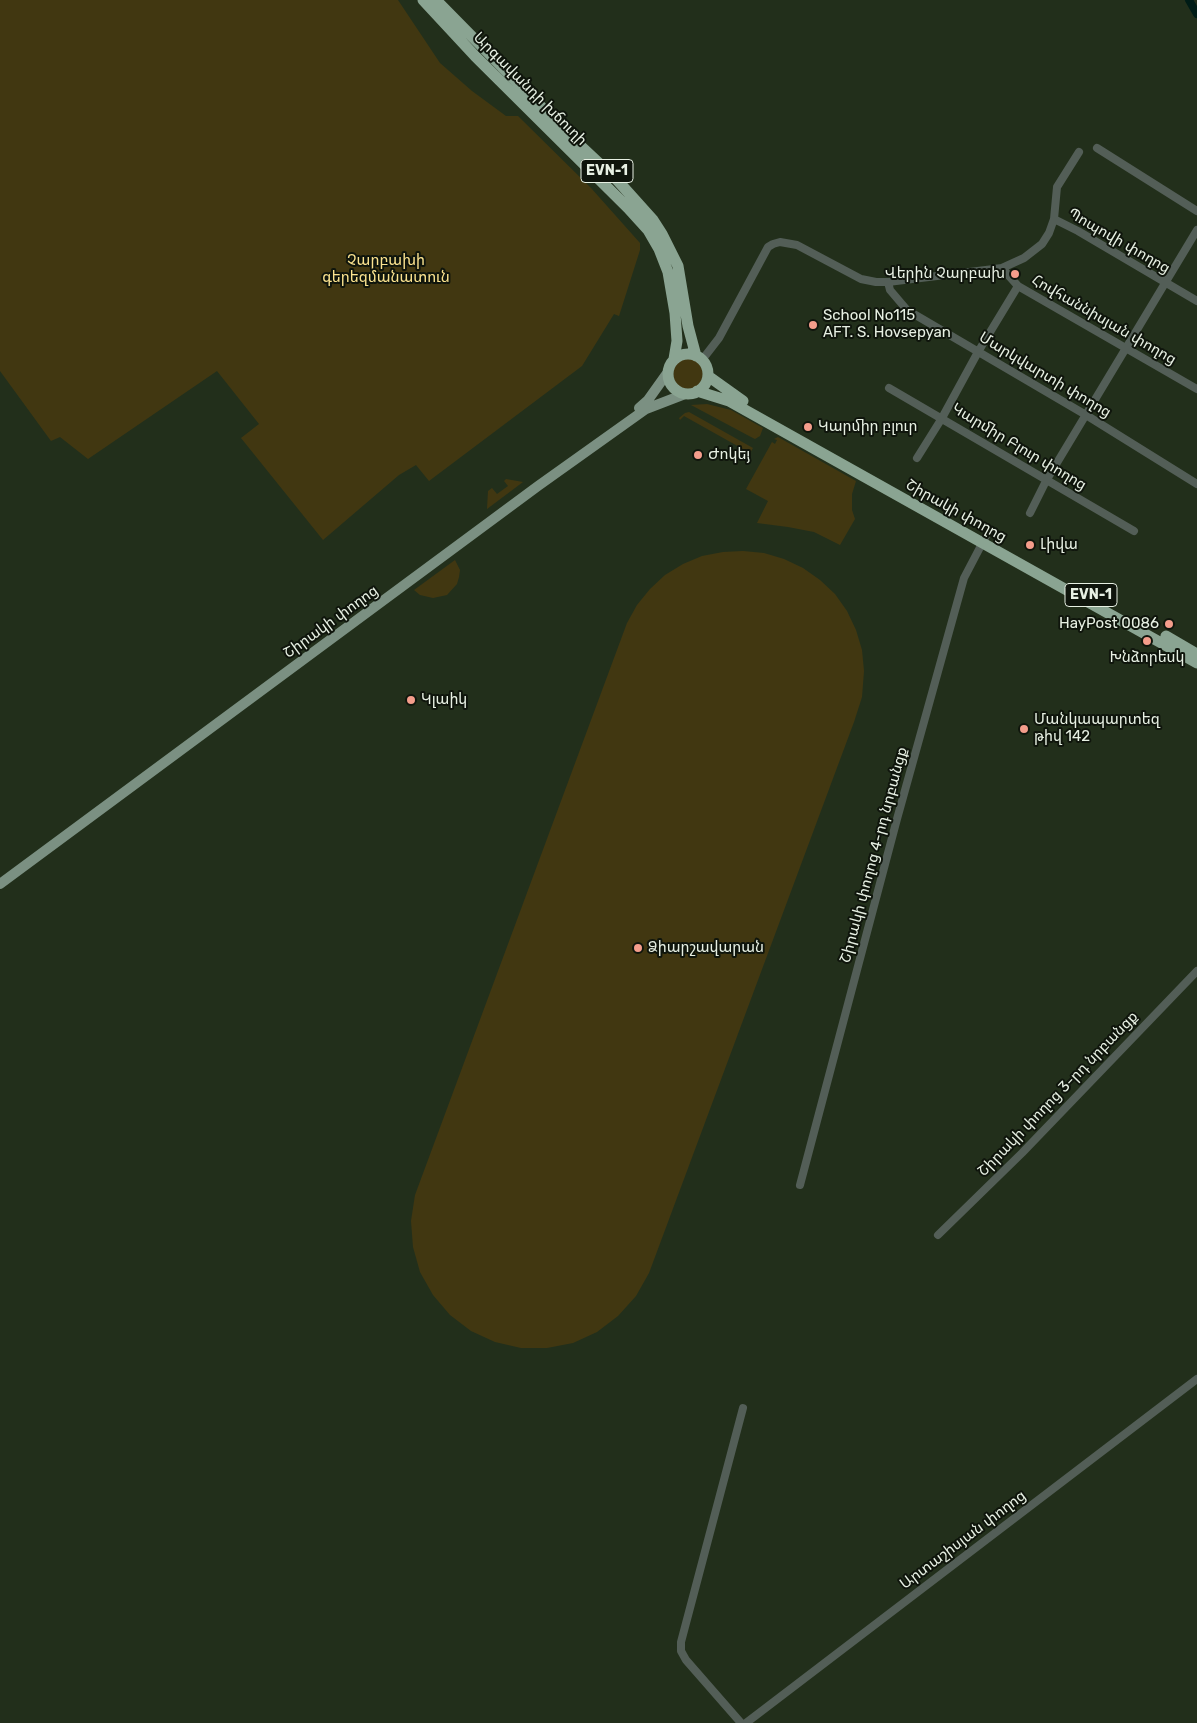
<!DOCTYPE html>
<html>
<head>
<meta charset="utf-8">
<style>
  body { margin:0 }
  canvas { display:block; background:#222f1b }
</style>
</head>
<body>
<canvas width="1197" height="1723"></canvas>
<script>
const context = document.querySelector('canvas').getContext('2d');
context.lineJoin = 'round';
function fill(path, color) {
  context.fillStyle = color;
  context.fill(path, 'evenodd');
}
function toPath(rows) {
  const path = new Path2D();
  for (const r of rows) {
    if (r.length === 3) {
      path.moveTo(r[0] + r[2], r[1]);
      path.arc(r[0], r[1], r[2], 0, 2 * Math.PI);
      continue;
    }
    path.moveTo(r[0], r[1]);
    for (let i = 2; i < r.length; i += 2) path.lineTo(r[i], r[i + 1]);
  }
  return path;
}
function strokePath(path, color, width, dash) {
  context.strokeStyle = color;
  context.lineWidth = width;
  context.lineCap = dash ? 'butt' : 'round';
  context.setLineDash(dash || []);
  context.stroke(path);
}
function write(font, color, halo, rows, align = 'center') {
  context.font = font + ' Rubik,"Noto Sans Armenian",sans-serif';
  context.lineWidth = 4;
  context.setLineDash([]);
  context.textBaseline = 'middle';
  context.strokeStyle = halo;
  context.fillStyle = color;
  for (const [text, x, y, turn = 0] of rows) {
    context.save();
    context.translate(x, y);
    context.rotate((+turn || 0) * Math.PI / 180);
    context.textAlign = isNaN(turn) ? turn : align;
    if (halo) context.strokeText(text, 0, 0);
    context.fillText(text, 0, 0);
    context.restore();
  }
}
fill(toPath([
  [0,0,398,0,440,63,472,91,506,116,518,116,591,188,640,243,640,250,619,316,614,314,582,366,429,481,416,465,399,475,323,540,241,438,259,424,217,371,88,459,60,437,51,441,0,371],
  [688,374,15],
  [707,404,731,410,763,428,760,436,755,439,751,437,691,405],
  [689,412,753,448,750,453,684,416,680,420,679,418,685,413],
  [778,437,856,481,852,494,852,510,855,519,840,545,814,532,788,527,757,523,768,501,746,489,772,442,775,444,777,440,774,439],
  [506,479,523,482,487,509,488,491,492,488,497,494,508,486,504,481],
  [743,551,764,553,784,559,803,568,820,580,835,594,847,611,856,630,862,650,864,671,862,697,854,722,649,1273,636,1296,618,1316,597,1332,573,1343,547,1348,521,1348,495,1342,471,1331,450,1315,433,1295,420,1272,413,1247,411,1221,415,1195,627,623,637,605,650,589,665,575,683,564,702,556,723,552],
  [455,560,460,570,459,577,457,584,447,595,433,598,420,595,414,590]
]), '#413711');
strokePath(toPath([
  [1189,0,1197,14]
]), '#001c16', 8);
strokePath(toPath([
  [1097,148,1197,211],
  [1054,219,1078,231,1197,301],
  [1002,268,1018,286,1197,389],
  [888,282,890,290,907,310,1086,415,1197,484],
  [702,360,719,338,768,247,773,244,780,242,797,245,861,279,876,282,888,282,1002,268,1024,258,1042,244,1049,233,1054,219,1057,187,1079,152],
  [889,388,1134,531],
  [917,458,942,418,978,352,1018,286],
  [1030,513,1046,481,1197,230],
  [800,1185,897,819,964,578,986,536],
  [938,1235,1022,1153,1197,971],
  [741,1723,686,1660,681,1651,681,1642,743,1408],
  [746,1723,1197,1379]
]), '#535e57', 8);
strokePath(toPath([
  [639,408,648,400,668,372],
  [0,884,538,486,646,409,685,394]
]), '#7b9082', 10);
strokePath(toPath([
  [423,0,475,56,628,208,648,230,659,249,668,272,675,313,677,341,674,359],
  [436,0,570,136,618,181,653,220,662,234,678,266,688,326,696,356],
  [688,374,20],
  [708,376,743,401],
  [697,391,729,401,1197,663],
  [1166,636,1197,654]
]), '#8aa492', 11);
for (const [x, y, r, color] of [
  [1015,274,5,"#f49d8b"],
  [813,325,5,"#f49d8b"],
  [808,427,5,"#f49d8b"],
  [698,455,5,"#f49d8b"],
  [1030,545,5,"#f49d8b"],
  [1169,624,5,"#f49d8b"],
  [1147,641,5,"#f49d8b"],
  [411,700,5,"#f49d8b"],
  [1024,729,5,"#f49d8b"],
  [638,948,5,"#f49d8b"]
]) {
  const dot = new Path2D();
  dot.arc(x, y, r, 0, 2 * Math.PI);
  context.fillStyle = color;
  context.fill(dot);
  strokePath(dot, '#0f150c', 2);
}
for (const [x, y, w] of [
  [607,171,52],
  [1091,595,52]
]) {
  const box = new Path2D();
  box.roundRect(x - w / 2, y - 11.5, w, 23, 4);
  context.fillStyle = '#0f150c';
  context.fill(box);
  strokePath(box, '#e7f0e3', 1);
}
write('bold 14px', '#e7f0e3', null, [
  ["EVN-1",607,171],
  ["EVN-1",1091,595]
]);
write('15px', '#e7f0e3', '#0f150c', [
  ["Արգավանդի խճուղի",530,89,45],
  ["Պոպովի փողոց",1119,241,30],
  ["Հովհաննիսյան փողոց",1104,320,30],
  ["Մարկվարտի փողոց",1045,375,31],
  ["Կարմիր Բլուր փողոց",1019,447,31],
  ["Շիրակի փողոց",956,511,29],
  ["Շիրակի փողոց",331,622,-36],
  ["Շիրակի փողոց 4-րդ նրբանցք",874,855,-75],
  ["Շիրակի փողոց 3-րդ նրբանցք",1058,1094,-46],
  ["Արտաշիսյան փողոց",963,1540,-37]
]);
write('15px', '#fbe38f', '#0f150c', [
  ["Չարբախի",386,261],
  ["գերեզմանատուն",386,278]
]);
write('15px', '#e7f0e3', '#0f150c', [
  ["Վերին Չարբախ",1005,274,"right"],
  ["School No115",823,316],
  ["AFT. S. Hovsepyan",823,333],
  ["Կարմիր բլուր",818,427],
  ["Ժոկեյ",708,455],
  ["Լիվա",1040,545],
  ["HayPost 0086",1159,624,"right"],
  ["Խնձորեսկ",1147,658,"center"],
  ["Կլաիկ",421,700],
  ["Մանկապարտեզ",1034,720],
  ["թիվ 142",1034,737],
  ["Ձիարշավարան",648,948]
], 'left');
</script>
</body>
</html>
